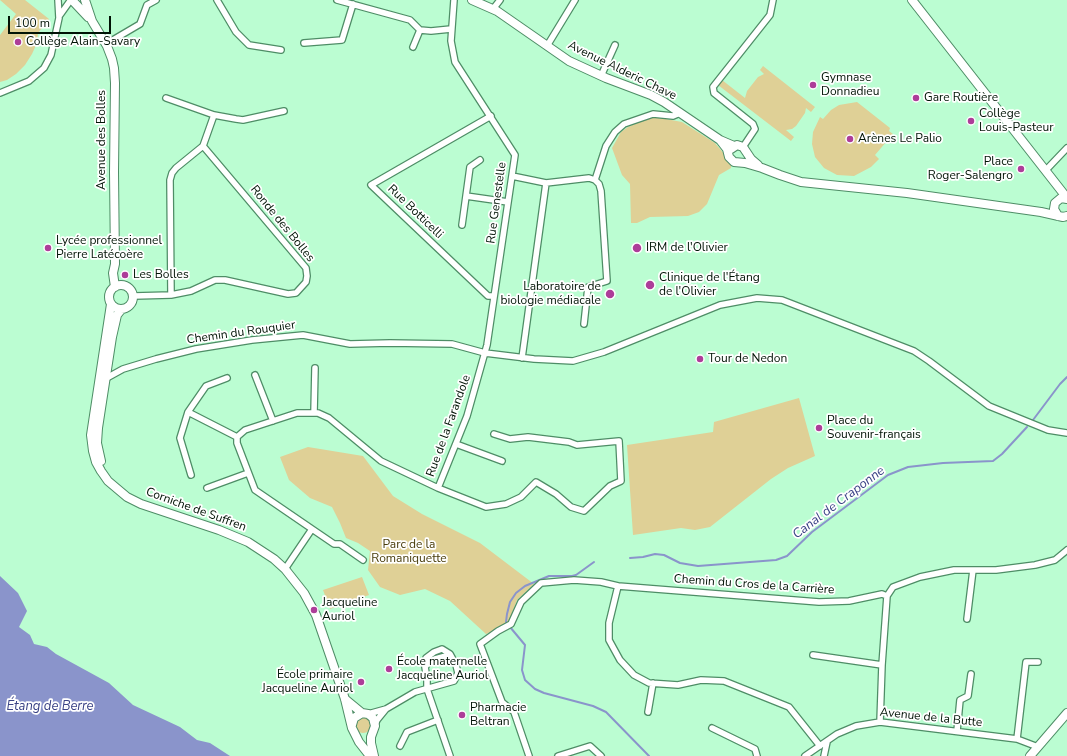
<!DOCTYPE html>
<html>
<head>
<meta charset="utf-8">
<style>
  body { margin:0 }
  #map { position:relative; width:1067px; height:756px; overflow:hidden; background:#bbfdd2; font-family:"Nunito Sans",sans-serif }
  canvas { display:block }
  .scale { position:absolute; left:8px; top:16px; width:103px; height:18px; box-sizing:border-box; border:2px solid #001305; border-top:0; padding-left:5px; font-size:12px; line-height:14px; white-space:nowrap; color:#001305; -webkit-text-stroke:3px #fff; paint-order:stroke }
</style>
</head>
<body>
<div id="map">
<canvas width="1067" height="756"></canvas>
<div class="scale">100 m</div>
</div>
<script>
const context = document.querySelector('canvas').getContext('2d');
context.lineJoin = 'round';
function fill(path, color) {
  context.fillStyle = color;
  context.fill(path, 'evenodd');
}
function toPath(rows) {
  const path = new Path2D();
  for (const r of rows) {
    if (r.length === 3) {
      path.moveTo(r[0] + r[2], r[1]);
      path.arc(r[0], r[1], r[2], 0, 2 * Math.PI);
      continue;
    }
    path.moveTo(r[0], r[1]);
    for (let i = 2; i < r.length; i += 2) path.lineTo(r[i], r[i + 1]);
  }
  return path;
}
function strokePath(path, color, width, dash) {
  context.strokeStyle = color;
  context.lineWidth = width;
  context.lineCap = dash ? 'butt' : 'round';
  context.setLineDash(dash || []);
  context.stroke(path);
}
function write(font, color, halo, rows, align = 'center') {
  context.font = font + ' "Nunito Sans",sans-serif';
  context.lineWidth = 3.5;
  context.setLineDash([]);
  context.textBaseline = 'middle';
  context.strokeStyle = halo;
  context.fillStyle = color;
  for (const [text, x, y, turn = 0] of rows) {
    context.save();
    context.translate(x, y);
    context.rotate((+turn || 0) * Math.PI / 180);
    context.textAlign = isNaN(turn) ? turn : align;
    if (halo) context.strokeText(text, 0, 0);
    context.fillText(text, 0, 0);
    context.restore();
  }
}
fill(toPath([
  [0,0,25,0,49,19,38,33,37,43,32,54,25,65,16,74,7,80,0,82,0,35,16,14],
  [763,66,815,107,811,112,806,108,805,113,796,126,792,129,786,130,794,137,791,141,718,85,722,80,745,98,747,91,758,77,764,74,760,70],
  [857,102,890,128,889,131,893,134,875,155,879,159,871,167,854,176,837,175,824,168,815,157,812,144,813,132,820,117,823,119,831,110,839,105],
  [650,117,666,119,682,122,715,143,731,162,731,168,719,175,707,204,699,212,688,216,650,217,637,223,631,223,630,184,622,175,612,148,621,132,628,127],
  [799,398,815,456,788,468,771,479,710,527,695,530,681,528,633,535,627,445,713,432,714,422],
  [308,447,363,456,393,496,422,514,480,543,534,584,517,600,508,624,486,634,450,601,425,589,400,595,380,587,368,570,370,551,358,543,346,538,340,523,332,507,310,498,289,480,280,457],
  [362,577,369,595,330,609,323,590],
  [363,725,8]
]), '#dfd096');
fill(toPath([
  [0,576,18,593,27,611,19,627,30,635,34,644,47,647,56,654,109,683,133,705,180,727,197,740,210,743,230,756,0,756]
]), '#8a94cb');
strokePath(toPath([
  [1033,420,1060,384,1067,377],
  [630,558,643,557,655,554,664,555,680,563,698,566,776,560,787,556,812,532,888,475,908,467,943,463,993,461,1002,454,1027,427],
  [506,622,507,614,510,602,516,593,525,586,549,576,572,576,576,575,594,562],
  [510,627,525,645,522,670,525,680,535,689,544,693,593,706,606,712,649,756]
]), '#8a94cb', 2);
const street = toPath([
  [217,0,236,32,249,45,281,50],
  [337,0,410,20,420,30,431,31,451,29],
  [493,9,500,0],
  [60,15,70,1],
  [304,43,342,40,353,4],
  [106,44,140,24,147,5,156,0],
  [547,46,575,0],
  [413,47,420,30],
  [601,76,615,45],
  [0,93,29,81,44,68,51,55,59,18,58,0],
  [166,98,214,115,236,119,243,120,284,111],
  [491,116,371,185,488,296,494,296],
  [743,147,755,129,753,124,714,93,713,87,770,15,773,0],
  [1046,170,1067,148],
  [512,176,546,183,589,178,595,180,599,184,601,191,607,281,588,287,584,324],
  [595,180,606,146,615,132,624,124,653,114,673,116,680,113],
  [466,196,508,202],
  [462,225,470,167,480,160],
  [171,295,170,180,172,173,176,168,203,146,214,115],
  [134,296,171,295,191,291,215,280,225,280,288,294,296,293,306,282,307,276,306,268,203,146],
  [522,358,546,183],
  [255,375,273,421],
  [103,380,123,369,156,359,196,349,252,340,303,335,350,344,390,343,452,344,485,353,534,359,573,361,604,352,720,305,757,298,782,300,914,351,929,361,989,406,1048,430,1067,433],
  [188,412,237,437],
  [314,413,315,368],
  [456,444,502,461],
  [191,475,180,438,188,412,206,386,227,378],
  [207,488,248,473],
  [438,488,467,416,487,345,515,155,455,62,451,41,454,0],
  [312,529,334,544,340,544,363,560],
  [285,569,312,529,255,490,237,443,237,437,245,430,297,413,318,413,329,418,381,461,438,488,486,507,506,504,521,497,536,482,556,494,571,507,584,511,610,486,621,481,619,441,577,445,569,442,528,437,510,439,494,434],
  [618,586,609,623,609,640,620,660,634,675,649,683,678,685,701,680,724,681,789,707,820,746],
  [967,619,973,570],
  [813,655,882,665],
  [648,712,653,683],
  [368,714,386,709,415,692,454,681,458,673,456,665,450,654,442,649,434,652,426,658,425,667],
  [880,722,882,665,887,596],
  [375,725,377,720,386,709],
  [712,728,755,749,757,756],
  [957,731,960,700,968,696,971,674],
  [1017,739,1026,662,1038,662],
  [400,746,407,732,438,720],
  [450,756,427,689,427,679,425,667,429,662,435,659,446,656,450,656],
  [529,756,514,712,502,702,480,644,498,631,511,624,521,602,541,583,574,580,601,582,618,586,819,602,849,601,882,594,887,596,893,587,920,577,954,570,996,570,1035,565,1055,560,1067,550],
  [558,756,590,746,601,756],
  [805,756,837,734,856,726,880,722,1017,739,1038,747],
  [824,756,827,742]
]);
const secondary = toPath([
  [72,0,88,17],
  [85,0,92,21,107,46,112,59,114,68,115,83,114,172,115,264,113,273,115,287],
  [472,0,497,11,569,61,606,78,651,95,664,102,720,140,734,146],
  [912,0,1067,198],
  [720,140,727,149,729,157,734,162,745,163,762,168,780,175,801,182,907,193,1041,212,1063,217,1067,216],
  [731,149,737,145,743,147,751,159,758,165],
  [1058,216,1054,209,1055,203,1061,198,1067,199],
  [121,297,12],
  [111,304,91,435,93,451,96,462,101,471,108,481,127,497,141,504,219,530,248,542,274,559,285,569,304,593,316,615,345,699,352,728,359,742,370,756],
  [101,461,97,443,98,428,112,337,117,315,121,310],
  [345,699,362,713],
  [352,725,354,718,362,713,368,714,373,718,375,726,371,737,371,743,374,756],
  [1030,756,1067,713]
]);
strokePath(street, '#4e8d66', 8);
strokePath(secondary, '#4e8d66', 10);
strokePath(street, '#fff', 5.5);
strokePath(secondary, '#fff', 8);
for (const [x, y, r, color] of [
  [18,42,4,"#ad3d99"],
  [813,85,4,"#ad3d99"],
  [916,98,4,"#ad3d99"],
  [971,121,4,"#ad3d99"],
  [850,139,4,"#ad3d99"],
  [1021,169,4,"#ad3d99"],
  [48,248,4,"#ad3d99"],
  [637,248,5,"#ad3d99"],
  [125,275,4,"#ad3d99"],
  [650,285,5,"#ad3d99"],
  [610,294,5,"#ad3d99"],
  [700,359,4,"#ad3d99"],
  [819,428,4,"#ad3d99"],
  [314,610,4,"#ad3d99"],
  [389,669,4,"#ad3d99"],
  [361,682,4,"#ad3d99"],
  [462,715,4,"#ad3d99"]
]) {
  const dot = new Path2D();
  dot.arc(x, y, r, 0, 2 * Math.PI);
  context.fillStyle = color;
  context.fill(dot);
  strokePath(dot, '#fff', 1.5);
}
write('12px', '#001305', '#fff', [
  ["Collège Alain-Savary",26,42],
  ["Gymnase",821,78],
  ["Donnadieu",821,92],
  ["Gare Routière",924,98],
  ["Collège",979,114],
  ["Louis-Pasteur",979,128],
  ["Arènes Le Palio",858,139],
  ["Place",1013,162,"right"],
  ["Roger-Salengro",1013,176,"right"],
  ["Lycée professionnel",56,241],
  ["Pierre Latécoère",56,255],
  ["IRM de l'Olivier",646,248],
  ["Les Bolles",133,275],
  ["Clinique de l'Étang",659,278],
  ["de l'Olivier",659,292],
  ["Laboratoire de",601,287,"right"],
  ["biologie médiacale",601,301,"right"],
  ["Tour de Nedon",708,359],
  ["Place du",827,421],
  ["Souvenir-français",827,435],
  ["Jacqueline",322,603],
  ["Auriol",322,617],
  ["École maternelle",397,662],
  ["Jacqueline Auriol",397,676],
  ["École primaire",353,675,"right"],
  ["Jacqueline Auriol",353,689,"right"],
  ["Pharmacie",470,708],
  ["Beltran",470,722]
], 'left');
write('12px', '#001305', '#fff', [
  ["Avenue Alderic Chave",622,71,26],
  ["Avenue des Bolles",102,140,-90],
  ["Rue Genestelle",497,203,-82],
  ["Rue Botticelli",415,212,44],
  ["Ronde des Bolles",282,224,51],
  ["Chemin du Rouquier",241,333,-8],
  ["Rue de la Farandole",449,426,-70],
  ["Corniche de Suffren",196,510,20],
  ["Chemin du Cros de la Carrière",754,585,4],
  ["Avenue de la Butte",931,718,6]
]);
write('12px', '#483c0a', '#fff', [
  ["Parc de la",409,545],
  ["Romaniquette",409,559]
]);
write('italic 13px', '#3a4285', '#fff', [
  ["Canal de Craponne",839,503,-37],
  ["Étang de Berre",50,707]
]);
</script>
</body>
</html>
